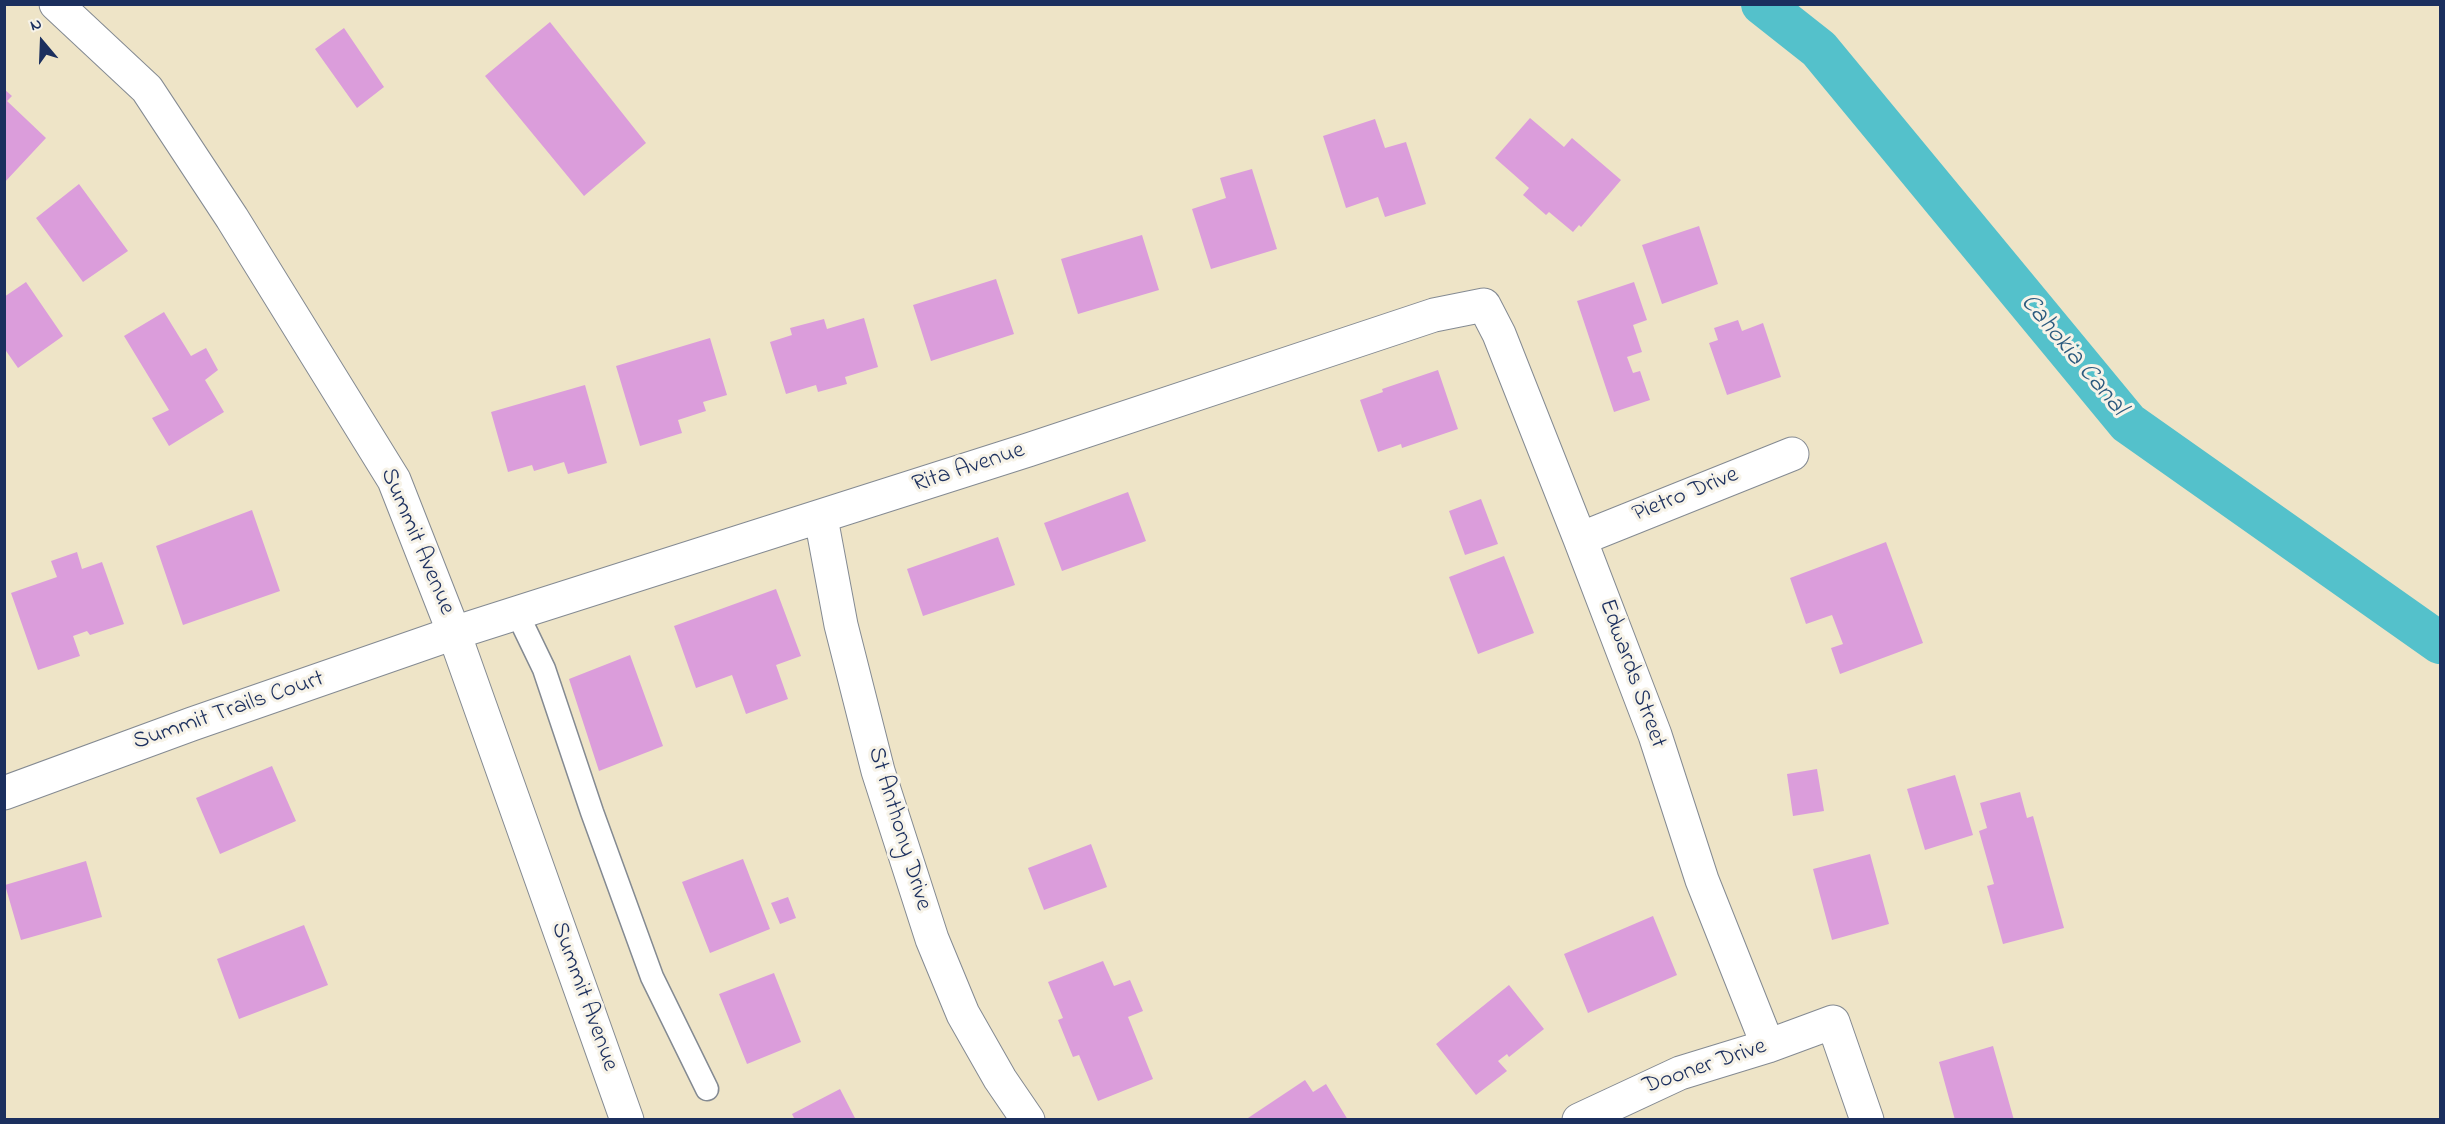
<!DOCTYPE html>
<html>
<head>
<meta charset="utf-8">
<style>
  body { margin:0 }
  #map { position:relative; width:2445px; height:1124px; overflow:hidden; background:#eee4c7; font-family:"Indie Flower",sans-serif }
  canvas { display:block }
  .frame { position:absolute; inset:0; border:6px solid #1b2f5e; pointer-events:none }
  .north { position:absolute; left:12px; top:12px; width:60px; height:60px; -webkit-text-stroke:4px #f7f3e8; paint-order:stroke; rotate:341deg; font-size:16px; font-weight:700; line-height:24px; text-align:center; color:#1b2f5e }
  .north::after { content:''; display:block; margin:auto; width:21px; height:27px; background:#1b2f5e; clip-path:polygon(50% 0,100% 100%,50% 72%,0 100%) }
</style>
</head>
<body>
<div id="map">
<canvas width="2445" height="1124"></canvas>
<div class="frame"></div>
<div class="north">N</div>
</div>
<script>
const context = document.querySelector('canvas').getContext('2d');
context.lineJoin = 'round';
function toPath(rows) {
  const path = new Path2D();
  for (const r of rows) {
    path.moveTo(r[0], r[1]);
    for (let i = 2; i < r.length; i += 2) path.lineTo(r[i], r[i + 1]);
  }
  return path;
}
function strokePath(path, color, width, dash) {
  context.strokeStyle = color;
  context.lineWidth = width;
  context.lineCap = dash ? 'butt' : 'round';
  context.setLineDash(dash || []);
  context.stroke(path);
}
function fill(path, color) {
  context.fillStyle = color;
  context.fill(path, 'evenodd');
}
function write(font, color, halo, rows, align = 'center') {
  context.font = font + ' "Indie Flower",sans-serif';
  context.lineWidth = 6;
  context.setLineDash([]);
  context.textBaseline = 'middle';
  context.strokeStyle = halo;
  context.fillStyle = color;
  for (const [text, x, y, turn = 0] of rows) {
    context.save();
    context.translate(x, y);
    context.rotate((+turn || 0) * Math.PI / 180);
    context.textAlign = isNaN(turn) ? turn : align;
    if (halo) context.strokeText(text, 0, 0);
    context.fillText(text, 0, 0);
    context.restore();
  }
}
strokePath(toPath([
  [1762,4,1819,49,2128,423,2440,643]
]), '#54c1cb', 42);
fill(toPath([
  [550,22,646,143,584,196,485,76],
  [344,28,384,87,357,108,315,49],
  [4,89,12,96,7,101,46,138,4,183],
  [1530,118,1564,147,1572,138,1621,180,1581,227,1579,225,1573,232,1549,212,1546,215,1523,195,1529,188,1495,158],
  [1375,119,1385,148,1406,142,1426,204,1385,217,1378,197,1346,208,1323,136],
  [1252,169,1277,249,1211,269,1192,209,1226,198,1220,178],
  [79,184,128,251,83,282,36,218],
  [1699,226,1718,284,1662,304,1642,245],
  [1142,235,1159,290,1078,314,1061,259],
  [996,279,1014,334,931,361,913,305],
  [26,282,63,336,18,368,4,348,4,297],
  [1634,282,1647,320,1633,325,1642,352,1627,357,1633,373,1640,371,1650,400,1614,412,1577,301],
  [164,312,191,356,206,348,218,370,205,380,224,412,169,446,152,418,169,410,124,336],
  [864,318,878,367,845,377,847,384,818,392,816,385,786,394,770,342,792,335,790,328,824,319,827,329],
  [1738,320,1742,331,1763,323,1781,377,1727,395,1709,343,1718,340,1714,328],
  [710,338,727,395,703,402,706,411,678,420,682,433,640,446,616,366],
  [1438,370,1458,429,1402,448,1401,444,1378,452,1360,400,1383,392,1382,389],
  [585,385,607,463,568,474,564,462,534,471,532,465,508,472,491,412],
  [1128,492,1146,541,1062,571,1044,523],
  [1481,499,1498,544,1465,555,1449,511],
  [252,510,280,591,183,625,156,546],
  [998,537,1015,585,923,616,907,569],
  [1886,542,1923,643,1840,674,1831,648,1843,644,1832,615,1806,624,1790,578],
  [77,552,82,569,102,562,124,624,90,635,87,631,73,636,80,656,38,670,11,593,57,577,51,561],
  [1504,556,1534,633,1478,654,1449,577],
  [776,589,801,656,776,665,788,699,746,714,732,675,696,688,674,626],
  [630,655,663,746,599,771,569,679],
  [272,766,296,821,220,854,196,798],
  [1817,769,1824,811,1793,816,1787,774],
  [1955,775,1973,835,1925,850,1907,789],
  [2020,792,2027,818,2033,816,2064,928,2003,944,1987,886,1994,884,1979,831,1987,828,1980,803],
  [1091,844,1107,887,1044,910,1028,868],
  [1870,854,1889,924,1832,940,1813,869],
  [743,859,770,929,710,953,682,882],
  [86,861,102,917,21,940,5,885],
  [788,897,796,918,780,924,771,903],
  [1653,916,1677,975,1588,1013,1564,954],
  [304,925,328,985,239,1019,217,959],
  [1103,961,1114,986,1130,980,1143,1011,1128,1017,1153,1079,1098,1101,1079,1055,1073,1057,1058,1020,1063,1018,1048,982],
  [774,973,801,1042,747,1064,719,994],
  [1509,985,1544,1029,1509,1057,1507,1054,1498,1061,1507,1071,1476,1095,1436,1044],
  [1993,1046,2014,1120,1955,1120,1939,1062],
  [1305,1080,1313,1092,1326,1084,1348,1120,1245,1120],
  [840,1089,856,1120,795,1120,792,1114]
]), '#db9ddb');
const service = toPath([
  [517,613,544,669,592,812,652,977,707,1089]
]);
const minor = toPath([
  [821,518,841,625,878,771,932,939,963,1014,1000,1079,1028,1120],
  [1580,539,1792,454],
  [4,793,192,724,454,633,1028,450,1434,315,1484,305,1499,334,1580,539,1655,735,1702,880,1768,1046],
  [1579,1120,1680,1073,1768,1046,1833,1022,1867,1120]
]);
const tertiary = toPath([
  [56,4,147,89,232,218,394,480,454,633,627,1120]
]);
strokePath(service, '#848a92', 25);
strokePath(minor, '#848a92', 35);
strokePath(tertiary, '#848a92', 35);
strokePath(service, '#fff', 22);
strokePath(minor, '#fff', 33);
strokePath(tertiary, '#fff', 33);
write('24px', '#1b2f5e', '#f7f3e8', [
  ["Rita Avenue",969,469,-18],
  ["Pietro Drive",1686,496,-22],
  ["Summit Avenue",416,542,67],
  ["Edwards Street",1631,674,70],
  ["Summit Trails Court",229,712,-19],
  ["St Anthony Drive",898,829,73],
  ["Summit Avenue",583,997,70],
  ["Dooner Drive",1705,1068,-19]
]);
write('italic 26px', '#2c5b7f', '#f7f3e8', [
  ["Cahokia Canal",2072,356,50]
]);
</script>
</body>
</html>
